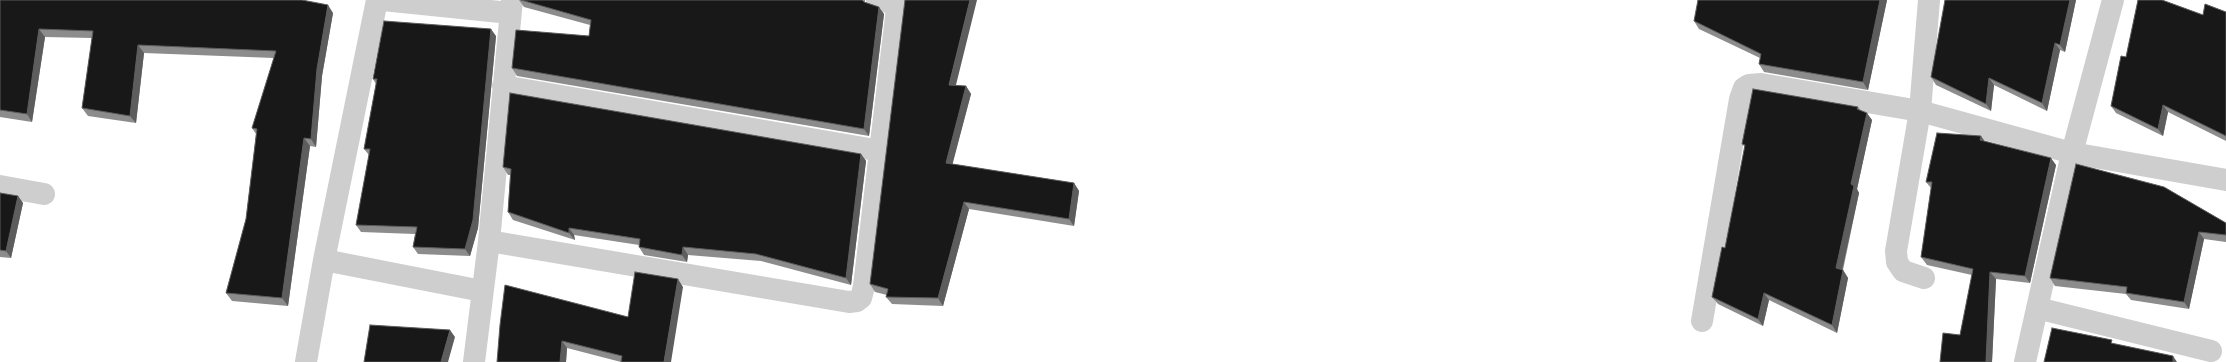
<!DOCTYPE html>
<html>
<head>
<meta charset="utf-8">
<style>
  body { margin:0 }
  canvas { display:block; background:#fff }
</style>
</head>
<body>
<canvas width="2226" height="362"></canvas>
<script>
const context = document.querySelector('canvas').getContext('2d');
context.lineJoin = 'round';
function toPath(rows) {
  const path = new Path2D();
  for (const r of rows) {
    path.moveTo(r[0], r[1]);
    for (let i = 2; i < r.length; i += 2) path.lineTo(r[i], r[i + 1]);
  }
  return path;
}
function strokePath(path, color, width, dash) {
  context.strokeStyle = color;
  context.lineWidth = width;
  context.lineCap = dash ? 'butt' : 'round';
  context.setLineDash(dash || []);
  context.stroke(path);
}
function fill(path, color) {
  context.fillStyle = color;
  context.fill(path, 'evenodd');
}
strokePath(toPath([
  [383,0,510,13],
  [877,0,897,4],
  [503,86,881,151],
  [0,186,44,194],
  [489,241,849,302,857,301,861,298,864,286,898,0],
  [324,260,482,291],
  [1924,278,1903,271,1897,262,1896,251,1920,111,1929,0],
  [2037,308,2211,351],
  [1702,321,1740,99,1744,88,1749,85,1761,84,1920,111,2072,153,2226,180],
  [306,362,324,260,377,0],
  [474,362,489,241,512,0],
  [2025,362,2072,153,2113,0]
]), '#cecece', 22);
fill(toPath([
  [0,0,333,13,322,76,316,147,310,146,288,306,232,301,226,293,246,219,256,134,252,128,274,58,144,53,136,123,88,116,82,108,92,38,45,37,32,122,0,117],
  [519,0,865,0,865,3,884,14,869,136,517,76,512,68,589,36,590,25,524,7],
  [1887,0,1868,90,1764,72,1759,64,1760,58,1699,29,1694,21],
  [2076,0,2065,52,2060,50,2047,111,1994,85,1991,111,1936,85,1931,77],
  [2226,12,2226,141,2168,112,2163,136,2116,113,2111,106,2126,57,2203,15],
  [496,36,478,228,470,256,418,254,413,247,415,234,361,232,356,225,369,155,364,149,376,84,373,79],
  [956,86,966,86,971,94,952,164,1074,183,1079,191,1074,226,969,209,943,306,892,304,886,297,887,295,875,292,870,284],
  [1858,107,1861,111,1872,120,1857,189,1859,193,1843,270,1848,278,1837,333,1769,300,1763,326,1718,304,1712,297,1725,248,1745,147,1742,144],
  [1984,141,2056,165,2030,283,1996,279,1992,362,1940,362,1960,335,1972,275,1927,265,1921,257,1931,188,1926,182],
  [861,154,866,161,851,285,761,261,688,255,687,262,644,255,639,247,639,245,574,235,575,240,513,220,508,212,510,175,508,175,503,167],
  [0,193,18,196,23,203,11,258,0,257],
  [2226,223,2226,242,2204,239,2189,309,2131,300,2126,294,2055,286,2050,278],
  [683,287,621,362,567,348,566,362,497,362,628,317]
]), '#8c8c8c');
fill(toPath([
  [970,0,977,0,954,93,949,85],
  [1880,0,1887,0,1868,90,1863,82],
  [2070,0,2076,0,2065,52,2060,45],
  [328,5,333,13,322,76,316,147,311,139,317,69],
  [879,7,884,14,869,136,864,129],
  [39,29,45,37,32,122,27,114],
  [491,29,496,36,478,228,470,256,465,249],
  [2055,43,2060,50,2047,111,2042,103],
  [138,45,144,53,136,123,130,116],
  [1989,78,1994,85,1991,111,1986,104],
  [966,86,971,94,951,170,946,163],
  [2163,105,2168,112,2163,136,2158,129],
  [1867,113,1872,120,1857,189,1859,193,1841,275,1836,268,1851,184],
  [1981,136,1986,143,1980,140],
  [304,138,310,146,288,306,282,298],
  [861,154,866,161,851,285,846,278],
  [2051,158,2056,165,2030,283,2025,276],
  [1074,183,1079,191,1074,226,1069,219],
  [18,196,23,203,11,258,6,251],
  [964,202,969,209,943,306,938,298],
  [569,228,574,235,575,240,569,233],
  [2199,232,2204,239,2189,309,2184,302],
  [683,247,688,255,687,262,682,255],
  [1843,270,1848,278,1837,333,1832,325],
  [1990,272,1996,279,1992,362,1986,362],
  [678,279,683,287,671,362,664,362],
  [1764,293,1769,300,1763,326,1758,319],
  [450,330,455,337,448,362,441,362],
  [562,341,567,348,566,362,560,362],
  [2173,356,2177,362,2173,362]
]), '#5d5d5d');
const building = toPath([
  [0,0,302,0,328,5,317,69,311,139,304,138,282,298,226,293,246,219,257,129,252,128,276,51,138,45,130,116,82,108,93,31,39,29,27,114,0,110,0,0],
  [521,0,862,0,864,2,879,7,864,129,512,68,516,30,589,36,591,20,521,0],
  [905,0,970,0,949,85,966,86,946,163,1074,183,1069,219,964,202,938,298,886,297,888,289,870,284,905,0],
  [1698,0,1880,0,1863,82,1759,64,1761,54,1694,21,1698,0],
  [1945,0,2070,0,2060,45,2055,43,2042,103,1989,78,1986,104,1931,77,1945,0],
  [2138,0,2162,0,2203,15,2205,4,2226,12,2226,136,2163,105,2158,129,2111,106,2121,56,2126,57,2138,0],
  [384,21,491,29,473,220,465,249,413,247,417,227,356,225,370,149,364,149,377,79,373,79,384,21],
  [1753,89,1858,107,1857,109,1867,113,1851,184,1854,186,1836,268,1843,270,1832,325,1764,293,1758,319,1712,297,1722,247,1725,248,1745,145,1742,144,1753,89],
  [510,93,861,154,846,278,756,254,683,247,682,255,639,247,640,239,569,228,569,233,508,212,511,169,503,167,510,93],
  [1937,133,1981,136,1980,140,2051,158,2025,276,1990,272,1986,362,1940,362,1943,333,1960,335,1973,269,1921,257,1932,182,1926,182,1937,133],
  [2076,164,2164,187,2226,223,2226,235,2199,232,2184,302,2126,293,2127,287,2050,278,2076,164],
  [0,193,18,196,6,251,0,250,0,193],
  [635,272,678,279,664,362,621,362,622,356,562,341,560,362,497,362,500,325,505,285,628,317,635,272],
  [370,325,450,330,441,362,364,362,370,325],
  [2052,328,2112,340,2111,343,2173,356,2173,362,2044,362,2052,328]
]);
fill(building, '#181818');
strokePath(building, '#5d5d5d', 1);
</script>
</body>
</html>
